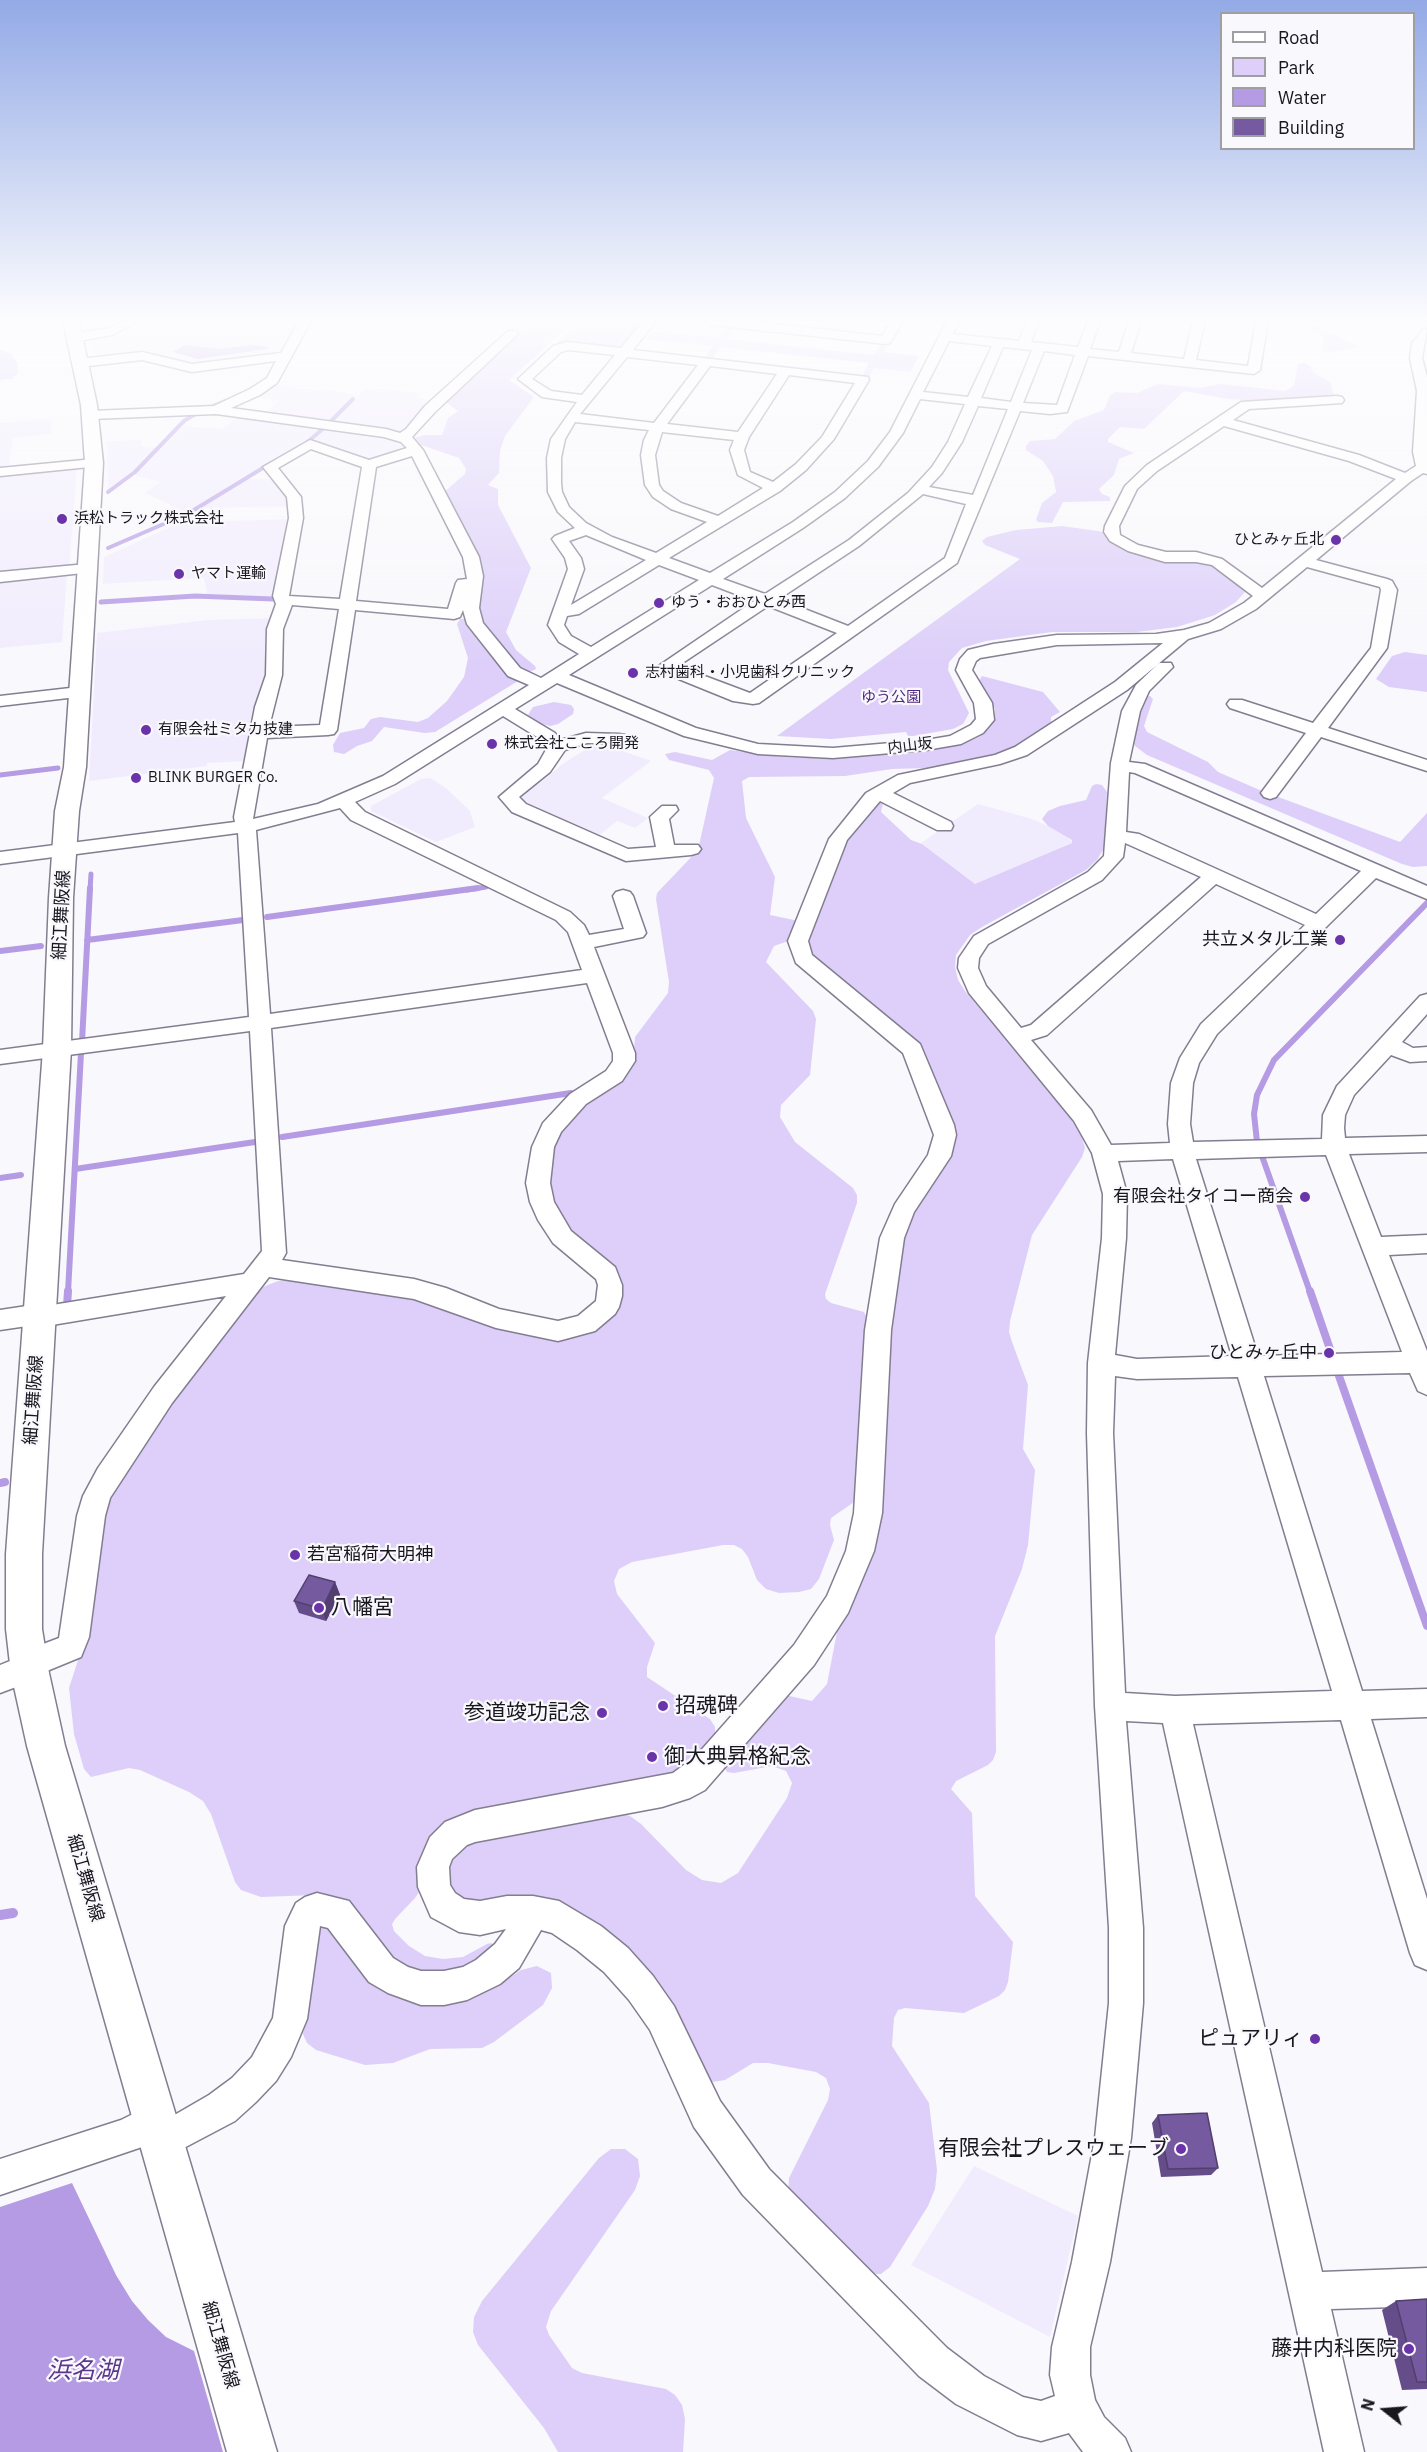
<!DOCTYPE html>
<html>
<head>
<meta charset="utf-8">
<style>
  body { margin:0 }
  #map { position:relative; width:1427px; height:2452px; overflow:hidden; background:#f9f8fc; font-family:"IBM Plex Sans",sans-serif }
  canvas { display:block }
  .legend { position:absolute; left:1220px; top:12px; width:195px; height:138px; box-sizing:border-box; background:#f9f8fc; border:2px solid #9f9ea3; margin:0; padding:8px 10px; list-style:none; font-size:18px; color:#19171e }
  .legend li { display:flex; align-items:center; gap:12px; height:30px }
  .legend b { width:30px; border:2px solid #9f9ea3 }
  .north { position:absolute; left:1355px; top:2380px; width:60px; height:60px; -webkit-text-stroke:4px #f9f8fc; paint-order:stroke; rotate:287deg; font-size:16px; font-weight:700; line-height:24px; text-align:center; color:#19171e }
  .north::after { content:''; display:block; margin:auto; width:21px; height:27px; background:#19171e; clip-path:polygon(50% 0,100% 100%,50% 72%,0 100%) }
</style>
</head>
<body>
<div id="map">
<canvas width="1427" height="2452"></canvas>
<ul class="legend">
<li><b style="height:8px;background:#fff"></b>Road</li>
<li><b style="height:16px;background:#ddcff9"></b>Park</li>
<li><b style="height:16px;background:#b59ae4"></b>Water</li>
<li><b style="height:16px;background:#755a9f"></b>Building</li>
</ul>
<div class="north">N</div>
</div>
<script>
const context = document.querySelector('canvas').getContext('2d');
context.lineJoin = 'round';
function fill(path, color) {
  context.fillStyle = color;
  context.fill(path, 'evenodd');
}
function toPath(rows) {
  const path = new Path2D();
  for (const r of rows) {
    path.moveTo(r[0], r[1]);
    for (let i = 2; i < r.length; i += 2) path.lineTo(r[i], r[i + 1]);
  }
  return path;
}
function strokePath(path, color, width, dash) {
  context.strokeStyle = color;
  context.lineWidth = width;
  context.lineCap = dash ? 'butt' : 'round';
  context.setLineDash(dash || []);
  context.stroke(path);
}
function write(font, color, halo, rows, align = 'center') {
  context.font = font + ' "IBM Plex Sans","Noto Sans JP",sans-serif';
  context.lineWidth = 4.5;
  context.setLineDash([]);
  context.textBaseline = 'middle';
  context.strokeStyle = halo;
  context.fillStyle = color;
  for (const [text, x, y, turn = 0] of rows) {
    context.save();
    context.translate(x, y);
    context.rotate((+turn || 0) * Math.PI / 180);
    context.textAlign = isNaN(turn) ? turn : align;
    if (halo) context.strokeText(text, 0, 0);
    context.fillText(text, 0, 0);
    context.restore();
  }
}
fill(toPath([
  [138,321,296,321,279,353,195,364,152,353,96,356,89,339,121,332],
  [273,385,318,391,320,389,357,395,328,423,286,417,288,414,267,411,279,401,257,397],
  [366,388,423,393,418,398,433,400,402,434,330,423],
  [239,415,322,426,305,442,243,477,187,513,145,493,160,482,135,475,184,426,222,429],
  [26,421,52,421,51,434,13,438,8,469,0,470,0,423],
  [327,427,390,436,410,447,368,462,311,443],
  [142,440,141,446,157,448,132,472,108,489,107,441],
  [77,467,69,568,0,574,0,474],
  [247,479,275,479,290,498,290,506,201,508],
  [192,517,193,522,291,519,276,597,207,594,204,578,103,584,104,557],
  [67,574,62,642,0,648,0,580],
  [275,618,270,663,248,761,207,763,207,766,89,781,97,633,208,620],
  [605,745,651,761,602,798,648,818,635,828,617,821,597,837,524,805,515,797,534,781,539,784,564,763,591,746],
  [430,778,446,788,470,811,475,827,436,842,371,811,371,806,421,779],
  [978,804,1032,819,1059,831,1073,842,978,884,972,883,921,843],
  [974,2166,1078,2216,1050,2337,911,2265]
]), '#f1ecfd');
fill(toPath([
  [533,321,575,321,509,380,534,397,505,436,500,451,499,473,488,485,498,489,498,505,531,568,506,632,516,650,535,666,536,669,527,673,523,672,481,623,477,600,444,492,465,474,466,469,459,458,421,445,415,438,424,435,442,435,448,418,458,411,447,403,448,399],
  [584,321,645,321,621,350,556,343],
  [1291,321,1304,321,1360,347,1323,353,1323,337],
  [730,325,736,325,727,339,874,355,882,341,889,342,884,352,919,356,910,372,874,368,868,379,861,378,869,363,721,347,710,361,703,360,713,346,645,339,652,331,720,338],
  [0,349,11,354,18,364,18,374,11,379,0,380],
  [1304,363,1310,366,1313,373,1330,382,1334,396,1263,401,1228,399,1184,391,1144,429,1120,427,1108,439,1108,442,1134,453,1119,459,1114,475,1099,489,1102,494,1110,497,1110,501,1063,502,1052,523,1038,522,1036,520,1042,503,1056,492,1053,476,1043,461,1026,450,1026,446,1030,441,1055,439,1074,421,1104,410,1110,395,1115,392,1137,393,1158,384,1200,388,1221,384,1285,391,1294,386,1298,364],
  [1062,526,1098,531,1105,533,1109,539,1185,560,1212,564,1242,586,1245,592,1236,602,1215,615,1177,627,1137,632,1052,632,986,641,962,648,949,662,948,670,969,713,963,724,953,729,913,736,908,736,906,732,831,739,777,736,1020,559,985,545,982,541,987,537,1016,530],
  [460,619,466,619,518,681,435,732,425,733,384,727,372,741,357,746,344,754,334,752,333,745,340,733,364,728,371,719,380,717,418,722,428,718,447,701,464,677,468,658,457,624],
  [1405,652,1427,655,1427,692,1389,687,1376,679,1392,656],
  [982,676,1043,692,1060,712,1051,717,1051,725,1007,753,928,768,892,769,845,776,749,777,742,781,746,818,775,877,770,915,799,921,791,940,774,946,766,962,813,1011,816,1019,810,1075,781,1105,780,1117,795,1142,853,1188,857,1195,857,1203,825,1294,826,1299,831,1303,864,1312,868,1320,857,1500,831,1518,830,1525,834,1540,819,1579,811,1589,799,1592,779,1593,766,1589,757,1580,748,1557,742,1549,734,1545,723,1545,632,1562,619,1569,614,1581,617,1594,655,1643,647,1667,647,1677,710,1719,715,1727,715,1737,688,1770,472,1815,415,1898,396,1918,392,1924,394,1931,409,1946,425,1956,443,1959,463,1957,487,1944,491,1943,494,1946,492,1951,464,1969,444,1973,425,1973,406,1968,391,1958,345,1900,331,1896,315,1895,261,1897,241,1890,235,1882,211,1814,203,1801,189,1792,140,1770,129,1768,91,1777,84,1769,74,1734,69,1688,80,1654,103,1515,108,1497,172,1398,250,1299,263,1287,278,1281,295,1280,410,1297,516,1332,541,1337,557,1339,575,1337,592,1332,606,1322,616,1310,552,1200,548,1183,552,1148,560,1132,585,1103,629,1072,633,1062,635,1037,668,993,669,982,656,899,657,893,698,850,714,778,709,770,669,760,665,754,675,752,712,760,730,750,782,757,834,759,929,750,960,745,979,737,994,721,995,709,979,681],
  [1147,696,1150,696,1153,699,1144,726,1147,732,1208,762,1218,772,1262,791,1400,842,1427,813,1427,866,1413,867,1402,864,1147,755,1135,746,1132,740,1139,712],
  [554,702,571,705,574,709,573,714,558,724,550,726,537,723,531,719,528,715,533,707],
  [1096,784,1102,785,1107,792,1104,848,1097,860,1086,870,982,927,970,935,956,955,955,967,958,980,965,991,1071,1119,1082,1138,1085,1148,1082,1157,1032,1235,1010,1321,1009,1332,1012,1342,1028,1385,1023,1449,1035,1470,1028,1545,1022,1569,995,1636,996,1752,993,1760,988,1765,956,1781,951,1789,972,1813,975,1896,1013,1942,1008,1982,1005,1990,999,1996,964,2013,905,2008,898,2010,894,2018,892,2046,929,2103,937,2170,935,2189,928,2206,890,2267,881,2274,870,2274,788,2194,789,2178,828,2100,830,2089,826,2078,816,2072,768,2063,753,2063,725,2080,713,2082,702,2074,624,1952,464,1904,445,1883,450,1854,461,1843,619,1812,630,1816,641,1824,686,1870,702,1880,721,1883,738,1873,787,1798,792,1783,786,1771,772,1766,734,1773,727,1772,724,1766,785,1695,812,1701,827,1684,838,1627,906,1221,947,1159,924,1056,810,956,805,942,841,846,879,801,883,803,881,812,911,840,922,844,975,884,1072,843,1072,840,1048,826,1042,819,1048,811,1060,806,1086,800,1092,786],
  [319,1924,328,1925,371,1982,392,1995,417,2003,470,1996,496,1987,521,1970,537,1966,551,1973,552,1988,543,2005,494,2042,482,2048,430,2049,393,2063,365,2065,316,2050,307,2043,303,2034],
  [611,2149,625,2149,638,2159,640,2176,635,2190,551,2311,546,2327,549,2335,572,2368,582,2373,666,2389,675,2395,682,2405,685,2419,683,2452,558,2452,544,2428,478,2345,473,2332,474,2317,482,2301,599,2158]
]), '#ddcff9');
fill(toPath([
  [185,345,219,349,252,345,269,347,267,349,198,359,173,352],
  [72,2183,116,2275,132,2301,148,2320,166,2337,194,2351,223,2452,0,2452,0,2207]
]), '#b59ae4');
strokePath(toPath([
  [286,345,299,321],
  [210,407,230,399],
  [329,423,353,399],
  [304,445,325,427],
  [108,492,135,472,184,421,197,413],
  [108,548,189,513,271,463]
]), '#b59ae4', 4);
strokePath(toPath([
  [101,602,195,596,273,599],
  [0,775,58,768],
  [90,890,91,874],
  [467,890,486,887]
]), '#b59ae4', 5);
strokePath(toPath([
  [267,917,478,888],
  [87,940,243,920],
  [0,951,41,946],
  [82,1042,90,888],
  [282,1137,571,1093],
  [1257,1142,1254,1114,1257,1095,1274,1060,1427,903],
  [1262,1156,1310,1292],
  [75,1169,255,1142],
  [0,1178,21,1175],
  [68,1292,81,1053]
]), '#b59ae4', 6);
strokePath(toPath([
  [1310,1291,1331,1352],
  [67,1306,68,1291],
  [1339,1376,1427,1626],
  [0,1483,5,1482]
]), '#b59ae4', 8);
strokePath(toPath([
  [0,1915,13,1913]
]), '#b59ae4', 10);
const minor = toPath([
  [122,321,138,321,112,335,74,342,68,338,74,334,109,328,122,321],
  [299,321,311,321,277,383,260,395,231,408,386,429,400,433,406,429,425,406,508,331,516,331,518,334,435,412,412,437,423,450,479,557,483,576,479,608,483,623,520,668,541,678,579,654,559,642,548,625,568,569,565,558,552,539,555,536,575,528,558,512,548,492,547,458,551,439,577,402,542,397,518,379,553,346,567,342,621,348,643,321,656,321,633,350,868,377,869,380,834,439,806,470,780,491,669,558,710,573,793,522,835,492,868,461,890,432,947,321,959,321,953,334,1019,341,1027,321,1039,321,1031,342,1078,347,1088,321,1100,321,1090,349,1119,352,1129,321,1141,321,1131,353,1184,359,1193,321,1205,321,1196,360,1248,366,1256,321,1268,321,1260,370,1254,374,1088,356,1067,412,1050,414,1020,411,957,563,759,703,753,704,733,701,659,671,657,667,754,601,712,585,569,675,696,728,758,744,833,748,926,740,950,736,971,725,976,719,974,703,956,670,960,659,968,650,993,644,1057,635,1156,634,1184,630,1209,623,1244,603,1253,596,1212,565,1196,562,1165,562,1128,551,1110,541,1104,532,1105,526,1125,486,1147,465,1241,402,1337,396,1342,397,1344,400,1342,403,1249,409,1233,420,1359,455,1405,473,1416,466,1413,452,1417,391,1410,358,1412,343,1423,330,1427,329,1422,358,1427,377,1427,474,1423,473,1411,481,1316,560,1387,579,1392,581,1397,590,1387,648,1328,728,1427,760,1427,771,1321,737,1276,797,1270,799,1264,797,1261,793,1306,733,1230,708,1227,704,1230,700,1242,700,1313,723,1371,648,1381,590,1380,587,1307,567,1256,609,1221,629,1188,639,1127,690,1027,755,1000,764,910,783,893,793,951,822,953,826,951,830,937,830,880,801,847,840,808,941,812,955,920,1044,954,1125,956,1135,951,1156,914,1212,904,1238,891,1330,882,1513,874,1551,848,1613,814,1665,705,1790,690,1798,662,1807,475,1842,467,1845,452,1859,449,1867,450,1885,455,1893,464,1899,480,1901,507,1896,533,1896,559,1901,601,1926,628,1948,653,1976,674,2006,720,2101,769,2169,947,2348,984,2376,1023,2397,1041,2401,1055,2396,1050,2375,1052,2347,1072,2262,1095,2138,1109,2003,1109,1928,1095,1706,1087,1433,1088,1363,1102,1238,1103,1194,1092,1153,1074,1121,969,993,958,968,959,958,974,936,1088,872,1104,856,1111,763,1122,711,1136,685,1159,663,1171,663,1173,667,1149,691,1140,711,1129,762,1145,764,1427,886,1427,899,1376,878,1217,1034,1199,1063,1193,1083,1190,1124,1193,1142,1322,1139,1323,1115,1337,1086,1420,996,1427,994,1427,1014,1402,1042,1413,1048,1427,1047,1427,1061,1410,1062,1391,1055,1354,1095,1345,1115,1344,1128,1345,1138,1427,1136,1427,1152,1349,1154,1381,1237,1427,1235,1427,1253,1389,1255,1427,1351,1427,1395,1418,1391,1410,1373,1264,1376,1362,1691,1427,1689,1427,1717,1371,1719,1427,1899,1427,1970,1415,1965,1410,1953,1341,1720,1193,1724,1322,2272,1427,2268,1427,2306,1331,2309,1364,2452,1324,2452,1163,1723,1126,1721,1143,1928,1143,2003,1131,2138,1110,2262,1090,2347,1090,2375,1095,2400,1104,2417,1125,2438,1131,2452,1083,2452,1069,2433,1041,2441,1017,2435,956,2404,919,2376,743,2195,694,2127,650,2030,629,2000,604,1972,577,1950,552,1933,541,1930,519,1968,500,1984,467,2000,444,2005,421,2005,388,1993,369,1982,328,1928,320,1926,307,2019,291,2057,276,2081,256,2102,235,2121,161,2160,148,2155,145,2146,0,2195,0,2159,121,2120,155,2103,168,2108,171,2117,209,2095,232,2078,252,2057,273,2018,285,1926,296,1903,305,1897,317,1893,349,1901,393,1958,408,1967,421,1971,444,1971,463,1967,476,1960,495,1944,506,1929,480,1935,459,1932,431,1917,418,1887,417,1867,430,1837,445,1822,475,1810,673,1773,696,1756,794,1645,827,1596,846,1551,854,1513,865,1330,880,1238,895,1204,928,1155,934,1135,903,1053,796,963,788,941,829,839,866,793,898,775,995,755,1015,747,1115,682,1163,643,1057,645,980,658,976,661,972,670,992,703,994,720,983,733,961,744,926,750,833,758,758,754,684,736,557,683,515,709,555,733,560,740,586,733,619,734,625,735,628,739,625,743,619,744,587,743,565,750,550,772,519,797,526,804,628,849,656,847,650,817,662,806,676,806,678,810,669,819,674,845,698,845,701,849,698,853,691,855,626,861,512,812,499,797,538,764,547,748,542,740,503,716,395,784,355,802,365,812,570,912,584,925,589,935,624,929,613,896,616,892,623,890,630,892,633,896,646,933,643,937,594,947,635,1053,635,1061,622,1081,586,1104,561,1132,554,1147,550,1183,554,1202,571,1231,615,1267,622,1285,622,1296,619,1307,615,1314,595,1331,558,1341,496,1328,414,1299,269,1277,172,1403,110,1498,105,1516,89,1637,81,1657,42,1673,40,1678,0,1693,0,1665,15,1659,17,1654,59,1638,77,1516,83,1496,98,1468,154,1387,226,1296,40,1327,34,1325,0,1330,0,1310,40,1304,46,1306,244,1274,262,1251,250,1031,0,1064,0,1050,249,1017,238,833,0,864,0,852,235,822,234,817,255,707,266,675,267,629,276,604,273,596,289,518,287,497,263,467,310,440,369,460,407,448,401,442,384,437,216,414,91,419,84,415,91,411,214,406,250,389,267,378,276,361,192,372,142,360,80,367,74,363,80,359,142,352,192,364,281,353,299,321],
  [949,341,992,346,968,397,923,392,949,341],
  [1003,347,1032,350,1011,402,981,398,1003,347],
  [568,350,615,355,582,395,551,391,532,379,561,352,568,350],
  [1044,351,1075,355,1057,405,1023,403,1044,351],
  [627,357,698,365,654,423,580,414,627,357],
  [710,366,777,374,738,432,667,424,710,366],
  [789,375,855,383,822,437,796,464,773,482,750,472,744,450,749,437,789,375],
  [920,399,965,404,948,442,932,467,908,493,849,540,765,594,723,579,803,528,845,498,878,467,903,433,920,399],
  [978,406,1008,409,973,495,929,487,942,473,962,442,978,406],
  [575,422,649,430,644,440,641,455,645,485,653,497,671,509,707,522,656,553,612,537,586,523,569,507,562,492,561,483,561,458,565,439,575,422],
  [1224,426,1349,461,1396,479,1262,588,1222,559,1196,552,1166,552,1138,545,1120,535,1119,526,1137,489,1157,471,1224,426],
  [662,432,734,440,730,450,738,475,763,488,718,516,681,503,663,491,659,485,655,455,662,432],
  [311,449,362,467,340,599,289,596,303,518,301,497,278,468,311,449],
  [412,456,463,557,467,579,458,580,456,583,448,609,356,601,376,467,412,456],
  [923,494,966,504,945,558,848,626,779,599,859,546,923,494],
  [586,535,646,560,571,605,584,569,581,558,569,541,586,535],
  [659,565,699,580,591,647,571,636,564,625,567,616,579,614,659,565],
  [292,605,339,609,320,725,269,727,282,675,283,629,292,605],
  [768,606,837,633,750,693,678,666,768,606],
  [355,610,454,619,460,617,463,610,467,624,508,676,529,685,383,776,318,804,253,819,267,738,328,735,334,734,337,730,355,610],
  [1129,772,1135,773,1361,871,1316,914,1139,834,1126,832,1129,772],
  [340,808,351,820,556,920,568,932,582,970,270,1014,256,830,340,808],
  [1125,843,1201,877,1031,1025,1021,1028,986,986,978,968,979,958,988,944,1102,880,1123,857,1125,843],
  [1216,884,1305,925,1201,1024,1180,1058,1171,1083,1168,1124,1170,1143,1111,1145,1091,1110,1031,1040,1047,1035,1216,884],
  [587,983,613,1053,613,1061,606,1071,570,1094,543,1123,532,1147,526,1183,530,1202,538,1220,553,1243,596,1279,598,1285,596,1301,578,1316,558,1321,499,1309,446,1288,414,1279,282,1260,286,1253,271,1028,587,983],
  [1326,1155,1402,1352,1258,1356,1196,1159,1326,1155],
  [1173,1159,1232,1356,1137,1359,1115,1355,1126,1238,1127,1194,1118,1161,1173,1159],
  [1115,1376,1137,1379,1238,1377,1332,1691,1175,1696,1125,1693,1113,1433,1115,1376],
  [706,321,747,321,882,336,891,321,903,321,890,343,886,344,712,325,706,321],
  [94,459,101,463,99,466,0,476,0,468,94,459],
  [87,564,95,569,92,572,0,582,0,572,87,564],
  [79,687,85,688,88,692,85,696,0,706,0,696,79,687]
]);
const major = toPath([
  [63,321,79,321,97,405,103,463,86,767,79,811,73,898,71,1049,42,1554,42,1629,49,1673,65,1746,277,2452,227,2452,27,1746,11,1673,6,1629,6,1554,43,1049,49,898,55,811,64,767,85,463,81,405,63,321]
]);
strokePath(minor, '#837d90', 3);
strokePath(major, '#837d90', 3);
fill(minor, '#fff');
fill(major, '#fff');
fill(toPath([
  [335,1582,340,1595,326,1621,299,1613,294,1601],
  [1158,2115,1218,2168,1211,2175,1161,2177,1152,2123],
  [1427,2299,1427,2389,1402,2390,1382,2310,1396,2301]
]), '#654d89');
fill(toPath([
  [335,1582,340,1595,326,1621,322,1609]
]), '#523f6f');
const building = toPath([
  [309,1575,335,1582,322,1609,294,1601,309,1575],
  [1207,2113,1218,2168,1168,2169,1158,2115,1207,2113],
  [1427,2299,1427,2382,1417,2382,1396,2301,1427,2299]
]);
fill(building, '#755a9f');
strokePath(building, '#523f6f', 1.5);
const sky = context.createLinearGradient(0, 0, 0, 664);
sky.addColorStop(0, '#93aae6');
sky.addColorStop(0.48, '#fcfcfe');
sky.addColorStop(1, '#fcfcfe00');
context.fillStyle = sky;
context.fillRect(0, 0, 1427, 664);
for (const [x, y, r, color] of [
  [62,519,6,"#6a33aa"],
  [1336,540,6,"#6a33aa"],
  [179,574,6,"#6a33aa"],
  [659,603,6,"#6a33aa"],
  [633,673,6,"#6a33aa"],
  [146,730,6,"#6a33aa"],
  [492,744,6,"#6a33aa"],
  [136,778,6,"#6a33aa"],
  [1340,940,6,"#6a33aa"],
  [1305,1197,6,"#6a33aa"],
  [1329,1353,6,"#6a33aa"],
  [295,1555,6,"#6a33aa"],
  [319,1608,6,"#6a33aa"],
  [663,1706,6,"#6a33aa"],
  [602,1713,6,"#6a33aa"],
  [652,1757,6,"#6a33aa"],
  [1315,2039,6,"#6a33aa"],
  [1181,2149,6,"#6a33aa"],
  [1409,2349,6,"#6a33aa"]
]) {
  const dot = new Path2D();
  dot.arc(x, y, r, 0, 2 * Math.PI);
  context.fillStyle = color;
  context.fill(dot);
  strokePath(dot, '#f9f8fc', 2);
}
write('15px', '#19171e', '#f9f8fc', [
  ["浜松トラック株式会社",74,519],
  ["ひとみヶ丘北",1324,540,"right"],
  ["ヤマト運輸",191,574],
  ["ゆう・おおひとみ西",671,603],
  ["志村歯科・小児歯科クリニック",645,673],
  ["有限会社ミタカ技建",158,730],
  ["株式会社こころ開発",504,744],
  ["BLINK BURGER Co.",148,778]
], 'left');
write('15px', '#50297f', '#f9f8fc', [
  ["ゆう公園",891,698]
]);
write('15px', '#19171e', '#f9f8fc', [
  ["内山坂",910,746,-7]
]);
write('18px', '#19171e', '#f9f8fc', [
  ["細江舞阪線",62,915,-87],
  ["細江舞阪線",34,1400,-86],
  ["細江舞阪線",85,1878,74],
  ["細江舞阪線",220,2345,74]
]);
write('18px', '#19171e', '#f9f8fc', [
  ["共立メタル工業",1328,940],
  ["有限会社タイコー商会",1293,1197],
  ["ひとみヶ丘中",1317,1353],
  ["若宮稲荷大明神",307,1555,"left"]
], 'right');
write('21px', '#19171e', '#f9f8fc', [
  ["八幡宮",331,1608,"left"],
  ["招魂碑",675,1706,"left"],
  ["参道竣功記念",590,1713],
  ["御大典昇格紀念",664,1757,"left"],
  ["ピュアリィ",1303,2039],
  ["有限会社プレスウェーブ",1169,2149],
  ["藤井内科医院",1397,2349]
], 'right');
write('italic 24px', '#5c368d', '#f9f8fc', [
  ["浜名湖",83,2371]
]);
</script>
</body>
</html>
